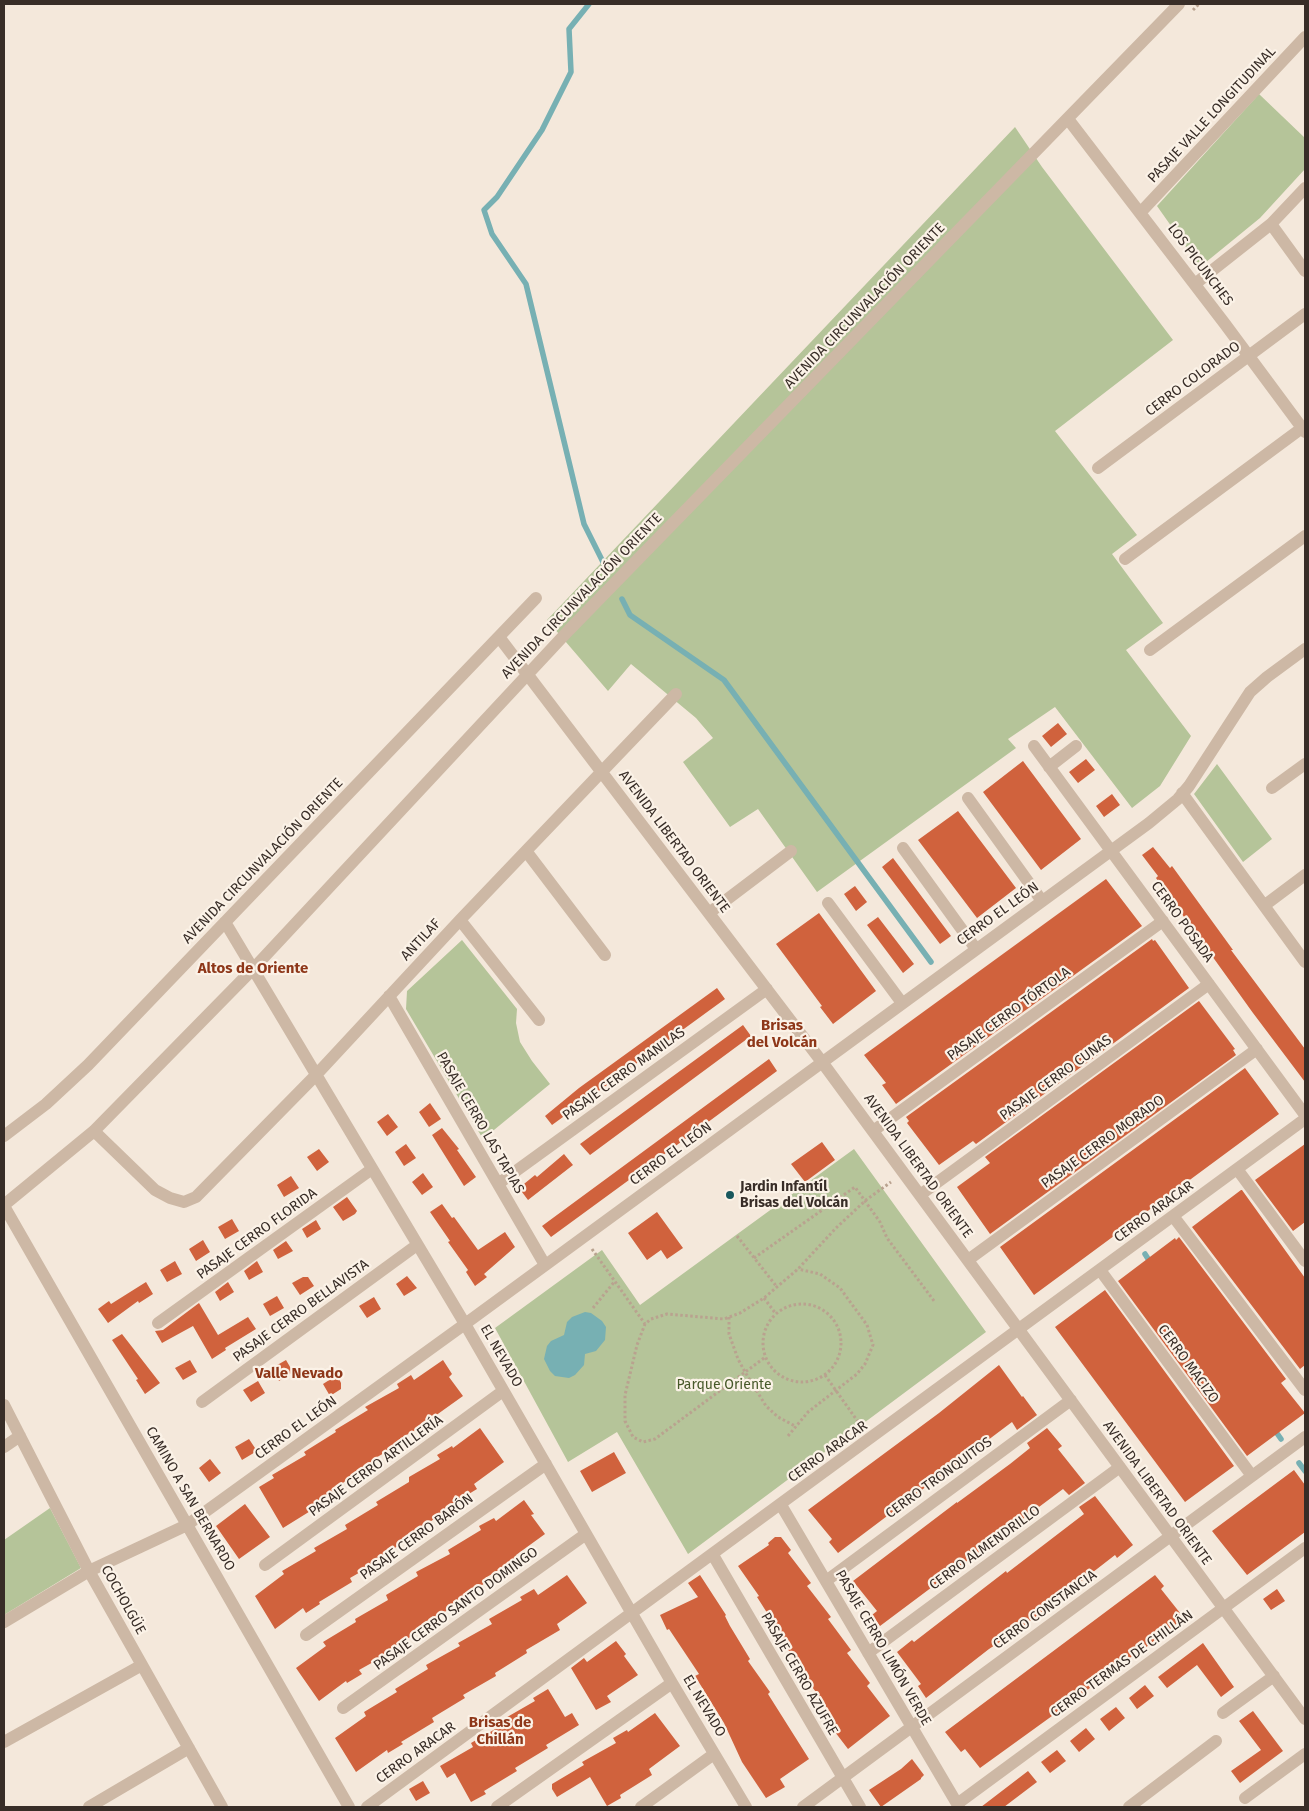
<!DOCTYPE html>
<html>
<head>
<meta charset="utf-8">
<style>
  body { margin:0 }
  #map { position:relative; width:1309px; height:1811px; overflow:hidden; background:#f4e8db; font-family:"Fira Sans",sans-serif }
  canvas { display:block }
  .frame { position:absolute; inset:0; border:5px solid #382d27; pointer-events:none }
</style>
</head>
<body>
<div id="map">
<canvas width="1309" height="1811"></canvas>
<div class="frame"></div>
</div>
<script>
const context = document.querySelector('canvas').getContext('2d');
context.lineJoin = 'round';
function fill(path, color) {
  context.fillStyle = color;
  context.fill(path, 'evenodd');
}
function toPath(rows) {
  const path = new Path2D();
  for (const r of rows) {
    if (r.length === 3) {
      path.moveTo(r[0] + r[2], r[1]);
      path.arc(r[0], r[1], r[2], 0, 2 * Math.PI);
      continue;
    }
    path.moveTo(r[0], r[1]);
    for (let i = 2; i < r.length; i += 2) path.lineTo(r[i], r[i + 1]);
  }
  return path;
}
function strokePath(path, color, width, dash) {
  context.strokeStyle = color;
  context.lineWidth = width;
  context.lineCap = dash ? 'butt' : 'round';
  context.setLineDash(dash || []);
  context.stroke(path);
}
function write(font, color, halo, rows, align = 'center') {
  context.font = font + ' "Fira Sans",sans-serif';
  context.lineWidth = 4.5;
  context.setLineDash([]);
  context.textBaseline = 'middle';
  context.strokeStyle = halo;
  context.fillStyle = color;
  for (const [text, x, y, turn = 0] of rows) {
    context.save();
    context.translate(x, y);
    context.rotate((+turn || 0) * Math.PI / 180);
    context.textAlign = isNaN(turn) ? turn : align;
    if (halo) context.strokeText(text, 0, 0);
    context.fillText(text, 0, 0);
    context.restore();
  }
}
fill(toPath([
  [1259,94,1305,138,1305,169,1260,218,1200,267,1157,206],
  [1015,127,1042,167,1173,340,1055,431,1137,535,1112,554,1163,623,1126,650,1191,736,1160,786,1132,808,1055,707,1008,739,1016,748,817,892,758,809,730,827,683,762,713,738,696,718,631,664,608,691,547,620],
  [1217,764,1272,839,1243,862,1194,794],
  [462,940,517,1009,516,1023,520,1042,532,1061,550,1084,483,1139,406,1009,407,991],
  [854,1149,986,1332,688,1554,617,1432,568,1462,495,1328,602,1250,640,1305],
  [50,1508,81,1568,4,1615,4,1540]
]), '#b5c499');
fill(toPath([
  [585,1312,591,1313,602,1321,606,1327,605,1340,596,1351,585,1354,584,1365,575,1375,569,1378,555,1376,550,1371,544,1359,547,1346,551,1341,564,1335,567,1322,572,1317]
]), '#77b0b3');
strokePath(toPath([
  [589,4,569,29,571,72,542,130,497,197,484,210,492,234,526,284,584,524,606,568],
  [622,599,630,615,724,680,931,962],
  [1145,1254,1152,1265],
  [1274,1429,1281,1439],
  [1299,1463,1305,1471]
]), '#77b0b3', 5.5);
fill(toPath([
  [1058,723,1067,734,1051,747,1042,736],
  [1086,759,1095,770,1078,783,1069,772],
  [1023,761,1081,839,1041,870,983,792],
  [1112,794,1120,805,1104,817,1096,806],
  [958,811,1016,888,977,918,918,840],
  [1153,847,1170,868,1172,866,1233,950,1231,950,1305,1049,1305,1082,1253,1013,1156,878,1158,876,1142,855],
  [893,858,951,936,940,944,882,867],
  [1106,879,1142,926,896,1104,882,1085,886,1083,864,1055],
  [855,886,867,902,856,911,844,894],
  [819,913,876,991,833,1024,820,1007,822,1006,776,944],
  [878,917,914,964,903,973,867,925],
  [1152,939,1153,941,1155,940,1189,988,976,1144,973,1141,939,1165,907,1123,909,1121,906,1117],
  [717,988,725,999,552,1125,545,1116,579,1088],
  [1199,1001,1235,1049,1233,1050,1236,1055,990,1234,957,1187,990,1163,985,1157],
  [743,1025,751,1036,590,1155,580,1144],
  [769,1059,777,1071,696,1131,551,1237,542,1226],
  [1245,1068,1279,1114,1034,1295,1000,1247],
  [430,1103,441,1119,429,1127,419,1112],
  [388,1114,398,1127,387,1136,377,1122],
  [442,1128,459,1149,457,1150,476,1177,464,1186,432,1135],
  [822,1142,835,1160,805,1182,791,1164],
  [406,1144,416,1158,404,1166,395,1152],
  [1305,1144,1305,1222,1293,1231,1255,1180],
  [319,1149,329,1162,317,1171,307,1157],
  [564,1154,573,1165,528,1200,519,1188,535,1175,537,1177],
  [423,1173,433,1187,422,1195,412,1182],
  [291,1176,299,1188,284,1197,277,1185],
  [1241,1190,1242,1190,1305,1278,1305,1365,1300,1369,1192,1227],
  [347,1197,357,1211,355,1214,343,1221,333,1207],
  [442,1204,452,1218,454,1217,478,1250,505,1232,515,1247,484,1274,487,1277,475,1286,466,1272,468,1270,448,1242,450,1241,430,1212],
  [657,1212,683,1248,667,1259,661,1250,647,1260,628,1233],
  [232,1219,239,1231,225,1239,218,1227],
  [316,1220,321,1229,307,1238,302,1229],
  [1179,1237,1286,1379,1281,1383,1305,1413,1247,1456,1118,1281,1175,1238,1176,1240],
  [203,1240,210,1252,196,1261,189,1249],
  [286,1241,293,1251,278,1259,273,1250],
  [175,1261,182,1274,167,1282,160,1270],
  [257,1261,263,1272,249,1280,244,1271],
  [407,1276,417,1288,404,1296,396,1284],
  [303,1277,308,1277,314,1286,300,1295,292,1283],
  [146,1282,153,1294,139,1303,138,1301,108,1323,98,1309,109,1301,111,1304],
  [228,1282,234,1292,220,1301,215,1292],
  [1105,1290,1234,1466,1185,1502,1055,1327],
  [277,1296,284,1308,270,1316,263,1304],
  [374,1297,381,1309,367,1318,359,1306],
  [199,1303,218,1335,248,1317,256,1329,225,1348,226,1350,212,1359,193,1326,162,1343,155,1331,163,1330],
  [122,1334,160,1383,145,1394,136,1380,138,1379,112,1340],
  [190,1360,197,1372,183,1380,175,1368],
  [286,1360,293,1372,279,1381,272,1368],
  [443,1360,452,1374,449,1377,463,1396,435,1416,436,1418,403,1437,405,1441,372,1460,374,1464,341,1484,342,1487,310,1506,312,1510,283,1528,259,1487,274,1478,272,1475,306,1455,304,1452,336,1432,335,1430,368,1410,365,1407,399,1388,397,1384,411,1375,414,1380],
  [999,1365,1022,1397,1023,1396,1037,1415,1017,1430,1012,1422,838,1553,829,1542,832,1539,808,1510,939,1413],
  [337,1375,341,1383,341,1389,330,1396,323,1384],
  [258,1381,265,1393,251,1402,243,1390],
  [480,1428,504,1462,474,1484,477,1489,444,1509,446,1512,413,1532,415,1536,381,1556,383,1559,350,1578,352,1582,319,1602,320,1604,306,1613,303,1608,275,1629,255,1596,284,1574,282,1571,316,1551,314,1548,347,1529,345,1525,378,1505,376,1502,409,1482,409,1477,440,1459,437,1455,452,1446,453,1448],
  [1047,1428,1062,1446,1058,1449,1085,1483,1069,1495,1063,1489,880,1626,872,1615,877,1611,853,1581,957,1502,957,1503,1010,1464,1030,1448,1027,1443],
  [249,1439,257,1451,242,1460,235,1447],
  [614,1452,626,1473,592,1492,580,1471],
  [210,1459,221,1473,209,1482,199,1468],
  [1294,1470,1305,1485,1305,1532,1247,1575,1212,1531],
  [1095,1496,1133,1545,1117,1558,1115,1555,1021,1628,989,1649,926,1698,918,1686,921,1684,897,1652,912,1640,914,1642,1006,1571,1007,1573,1084,1514,1079,1507],
  [524,1500,534,1514,531,1515,545,1534,516,1555,518,1559,485,1578,487,1582,454,1602,456,1605,423,1625,425,1628,392,1648,393,1651,359,1670,362,1674,347,1683,346,1681,319,1701,296,1668,326,1646,323,1642,356,1622,355,1619,388,1600,386,1595,418,1576,416,1572,450,1554,448,1550,481,1530,479,1526,494,1518,496,1521],
  [245,1504,270,1537,239,1559,216,1526],
  [775,1537,781,1537,791,1550,788,1553,811,1583,807,1586,831,1617,828,1619,851,1650,847,1653,870,1683,867,1686,890,1716,848,1749,835,1732,839,1730,816,1699,819,1696,796,1666,798,1664,776,1632,778,1630,757,1597,759,1596,738,1566,769,1545,768,1543],
  [567,1575,587,1603,557,1624,560,1630,526,1650,527,1653,495,1673,496,1676,463,1695,465,1698,432,1718,434,1722,401,1742,403,1744,388,1753,387,1750,356,1772,335,1738,366,1716,364,1712,397,1692,395,1689,428,1669,426,1665,460,1646,458,1643,492,1624,489,1619,522,1600,520,1597,534,1589,538,1595],
  [700,1575,726,1615,725,1616,730,1626,750,1659,748,1661,770,1692,768,1694,809,1759,780,1779,785,1787,766,1798,742,1762,724,1723,695,1676,699,1674,669,1629,667,1630,660,1615,698,1597,688,1583],
  [1155,1575,1164,1586,1161,1589,1184,1618,1136,1655,1135,1654,1070,1703,980,1768,965,1749,961,1752,945,1732],
  [1277,1589,1285,1601,1271,1610,1263,1599],
  [616,1641,626,1654,624,1656,638,1675,607,1696,611,1702,596,1710,571,1668,584,1658,587,1662],
  [1203,1643,1234,1687,1221,1697,1197,1665,1167,1688,1158,1677],
  [1145,1685,1154,1696,1137,1709,1129,1698],
  [548,1689,565,1717,572,1713,579,1725,546,1745,548,1748,515,1768,517,1771,484,1791,486,1794,471,1802,455,1773,447,1778,440,1766,473,1747,471,1743,504,1724,502,1720,535,1701,533,1698],
  [1116,1707,1125,1718,1109,1731,1100,1719],
  [1253,1711,1283,1751,1240,1783,1231,1771,1261,1750,1239,1721],
  [655,1713,680,1746,649,1769,652,1775,620,1795,621,1798,607,1806,590,1777,557,1797,552,1789,552,1784,584,1765,582,1762,616,1743,613,1738,627,1730,628,1732],
  [1086,1728,1095,1739,1079,1752,1070,1741],
  [1057,1750,1066,1761,1050,1773,1041,1762],
  [912,1759,924,1775,921,1778,921,1779,881,1807,869,1790,901,1769],
  [1028,1771,1037,1782,1004,1807,981,1807],
  [423,1781,430,1793,416,1801,409,1789]
]), '#d0623d');
strokePath(toPath([
  [1193,10,1199,4],
  [737,1236,777,1287],
  [592,1249,645,1324],
  [754,1258,855,1187,880,1222,887,1238,934,1301],
  [764,1298,776,1314],
  [802,1343,39],
  [593,1308,615,1281],
  [729,1317,729,1334,738,1359,745,1372,766,1406,778,1417,795,1426],
  [764,1358,655,1439,643,1442,633,1437,625,1421,625,1395,637,1345,645,1324,651,1319,667,1314,724,1319,740,1313,764,1298,798,1269,836,1228,866,1200,891,1182],
  [825,1375,861,1426],
  [788,1436,808,1412,857,1374,865,1364,873,1345,867,1325,840,1288,820,1274,798,1269]
]), '#b9a28f', 3, [2.5, 2.5]);
strokePath(toPath([
  [1068,119,1225,324,1305,432],
  [1140,213,1305,37],
  [1271,224,1305,271],
  [1195,284,1271,224,1305,188],
  [1098,468,1305,314],
  [1125,559,1302,428],
  [499,637,822,1062,1305,1719],
  [1150,650,1305,536],
  [1034,746,1305,1115],
  [1049,767,1076,746],
  [1272,788,1305,764],
  [1182,793,1305,962],
  [968,798,1042,901],
  [903,848,976,949],
  [526,851,605,955],
  [828,903,902,1003],
  [1265,905,1305,875],
  [709,913,791,851],
  [460,920,539,1020],
  [225,922,465,1324,672,1683,746,1807],
  [389,996,545,1265],
  [94,1131,155,1190,170,1198,184,1202,196,1197,316,1075,460,920,676,694],
  [873,1131,1163,921],
  [4,1136,46,1104,88,1065,536,598],
  [1237,1169,1305,1261],
  [498,1184,767,989],
  [920,1195,1209,984],
  [4,1205,94,1131,253,969,569,630,1179,4],
  [4,1206,349,1807],
  [1173,1216,1305,1390],
  [968,1260,1257,1049],
  [1100,1270,1252,1476],
  [158,1323,372,1169],
  [202,1402,417,1245],
  [4,1405,89,1571,222,1807],
  [4,1447,20,1436],
  [781,1505,959,1807],
  [713,1555,860,1807],
  [265,1565,503,1391],
  [826,1581,1071,1400],
  [4,1622,89,1571,187,1525,465,1324,1149,823,1178,799,1189,786,1250,692,1267,677,1305,649],
  [306,1635,546,1464],
  [868,1653,1120,1467],
  [343,1708,586,1534],
  [1223,1713,1274,1676],
  [4,1742,142,1665],
  [1245,1798,1305,1754],
  [957,1804,1305,1548],
  [89,1807,189,1748],
  [367,1807,1305,1119],
  [497,1807,672,1683],
  [641,1807,714,1754],
  [803,1807,1305,1437],
  [1129,1807,1216,1741]
]), '#cdb8a5', 12);
for (const [x, y, r, color] of [
  [730,1195,5,"#19585d"]
]) {
  const dot = new Path2D();
  dot.arc(x, y, r, 0, 2 * Math.PI);
  context.fillStyle = color;
  context.fill(dot);
  strokePath(dot, '#fbf2e7', 2);
}
write('14px', '#382d27', '#fbf2e7', [
  ["PASAJE VALLE LONGITUDINAL",1212,115,-47],
  ["LOS PICUNCHES",1200,265,53],
  ["AVENIDA CIRCUNVALACIÓN ORIENTE",865,306,-46],
  ["CERRO COLORADO",1193,379,-37],
  ["AVENIDA CIRCUNVALACIÓN ORIENTE",582,596,-46],
  ["AVENIDA LIBERTAD ORIENTE",674,842,53],
  ["AVENIDA CIRCUNVALACIÓN ORIENTE",263,861,-46],
  ["CERRO EL LEÓN",998,914,-36],
  ["CERRO POSADA",1182,922,54],
  ["ANTILAF",421,940,-47],
  ["PASAJE CERRO TÓRTOLA",1009,1014,-36],
  ["PASAJE CERRO MANILAS",624,1074,-36],
  ["PASAJE CERRO CUNAS",1056,1078,-36],
  ["PASAJE CERRO LAS TAPIAS",480,1123,60],
  ["PASAJE CERRO MORADO",1103,1142,-36],
  ["CERRO EL LEÓN",671,1154,-36],
  ["AVENIDA LIBERTAD ORIENTE",918,1166,54],
  ["CERRO ARACAR",1154,1212,-36],
  ["PASAJE CERRO FLORIDA",257,1234,-36],
  ["PASAJE CERRO BELLAVISTA",301,1311,-36],
  ["EL NEVADO",501,1356,60],
  ["CERRO MACIZO",1188,1364,54],
  ["CERRO EL LEÓN",296,1428,-36],
  ["CERRO ARACAR",828,1452,-36],
  ["PASAJE CERRO ARTILLERÍA",376,1466,-36],
  ["CERRO TRONQUITOS",939,1478,-36],
  ["AVENIDA LIBERTAD ORIENTE",1157,1493,54],
  ["CAMINO A SAN BERNARDO",190,1499,60],
  ["PASAJE CERRO BARÓN",417,1537,-36],
  ["CERRO ALMENDRILLO",985,1548,-36],
  ["COCHOLGÜE",123,1600,61],
  ["PASAJE CERRO SANTO DOMINGO",456,1609,-36],
  ["CERRO CONSTANCIA",1045,1610,-36],
  ["PASAJE CERRO LIMÓN VERDE",883,1648,60],
  ["CERRO TERMAS DE CHILLÁN",1122,1664,-36],
  ["PASAJE CERRO AZUFRE",799,1674,60],
  ["EL NEVADO",704,1706,59],
  ["CERRO ARACAR",416,1753,-36]
]);
write('bold 14px', '#382d27', '#fbf2e7', [
  ["Jardin Infantíl",740,1187],
  ["Brisas del Volcán",740,1203]
], 'left');
write('14px', '#475929', '#fbf2e7', [
  ["Parque Oriente",724,1385]
]);
write('bold 15px', '#8e3719', '#fbf2e7', [
  ["Altos de Oriente",253,969],
  ["Brisas",782,1026],
  ["del Volcán",782,1043],
  ["Valle Nevado",299,1374],
  ["Brisas de",500,1723],
  ["Chillán",500,1740]
]);
</script>
</body>
</html>
